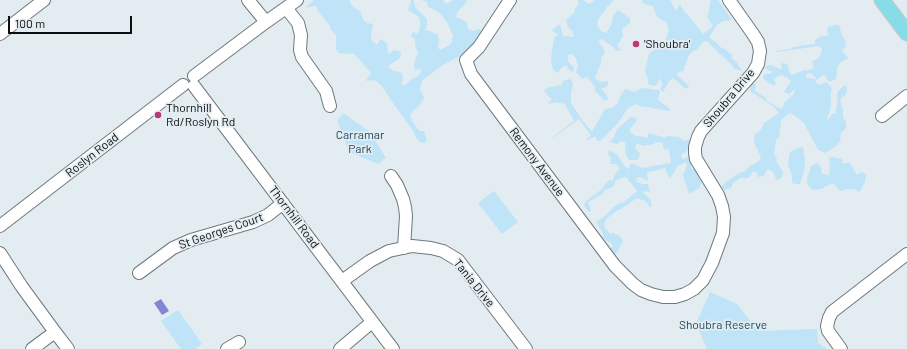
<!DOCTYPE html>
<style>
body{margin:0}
#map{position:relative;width:907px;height:349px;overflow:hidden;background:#e3ecf1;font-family:Barlow,sans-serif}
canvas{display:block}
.scale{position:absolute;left:8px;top:16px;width:124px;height:18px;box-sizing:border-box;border:2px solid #0c0f10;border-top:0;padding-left:5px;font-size:12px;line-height:14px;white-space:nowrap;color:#0c0f10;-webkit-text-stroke:3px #e3ecf1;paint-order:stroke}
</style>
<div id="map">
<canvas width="907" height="349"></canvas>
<div class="scale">100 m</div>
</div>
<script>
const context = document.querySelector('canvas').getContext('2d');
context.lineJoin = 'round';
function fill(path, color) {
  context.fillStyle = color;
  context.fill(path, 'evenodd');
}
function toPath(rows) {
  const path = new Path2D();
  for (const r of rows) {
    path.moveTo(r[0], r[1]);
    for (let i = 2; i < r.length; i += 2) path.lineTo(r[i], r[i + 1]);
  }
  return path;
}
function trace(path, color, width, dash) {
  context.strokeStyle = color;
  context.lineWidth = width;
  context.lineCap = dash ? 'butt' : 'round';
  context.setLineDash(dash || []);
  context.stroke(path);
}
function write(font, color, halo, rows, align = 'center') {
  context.font = font + ' Barlow,sans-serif';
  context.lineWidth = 3.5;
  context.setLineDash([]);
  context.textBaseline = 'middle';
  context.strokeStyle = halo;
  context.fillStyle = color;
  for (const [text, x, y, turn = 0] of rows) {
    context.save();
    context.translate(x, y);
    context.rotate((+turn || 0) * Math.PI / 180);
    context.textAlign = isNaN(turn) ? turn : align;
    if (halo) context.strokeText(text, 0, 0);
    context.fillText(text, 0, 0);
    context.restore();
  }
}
fill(toPath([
 [314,0,349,0,353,7,360,11,363,19,366,23,373,24,371,36,372,41,377,45,380,39,387,43,388,54,394,50,401,52,400,58,388,66,393,71,401,72,403,77,401,84,405,85,412,79,418,76,421,72,421,69,415,70,414,64,418,53,415,45,415,39,411,37,413,32,418,34,420,28,420,20,419,17,408,10,411,2,410,0,414,0,415,7,427,19,427,25,425,30,432,32,438,35,439,41,438,47,440,50,451,44,453,36,447,22,441,14,435,10,428,7,427,2,421,0,443,0,446,4,453,0,467,0,464,5,458,11,456,17,463,20,467,23,468,29,472,31,479,29,485,33,480,40,475,41,474,47,467,52,441,66,422,81,420,89,424,98,419,106,412,112,410,117,417,128,420,131,424,131,427,140,425,143,420,142,416,138,414,132,398,110,381,85,375,80,366,81,371,73,359,59,354,54,339,53,336,49,336,35,330,29,330,26,318,11,316,6,306,7],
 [577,0,583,0,589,4,595,0,614,0,607,7,598,20,597,25,601,31,606,33,612,24,613,16,618,10,630,18,630,23,622,29,623,36,620,39,621,41,617,45,621,50,617,51,613,47,602,39,598,41,603,48,605,53,601,58,601,64,598,70,595,78,600,82,608,81,608,84,606,87,601,89,606,94,608,99,605,101,595,91,595,87,587,77,582,79,576,72,578,66,576,58,572,54,568,55,568,61,574,68,573,72,569,70,566,65,561,68,558,73,554,71,552,66,551,58,554,38,558,34,554,32,552,30,560,24,563,36,574,37,572,31,568,27,566,20,574,13,575,9,579,4],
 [642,0,670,0,676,11,680,4,685,13,687,14,703,34,713,26,707,17,709,12,710,3,711,0,718,0,730,17,731,20,723,21,717,25,709,37,716,42,720,47,725,49,733,56,731,57,737,63,742,71,733,68,732,65,721,55,707,41,703,42,697,50,693,51,689,55,683,71,678,72,677,75,689,86,688,88,686,89,673,78,669,81,663,92,660,89,663,84,659,78,658,83,654,86,648,84,648,79,645,70,649,54,665,41,669,31,667,23,657,17,653,6,642,3],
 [838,24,840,27,841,34,846,41,845,48,842,50,848,58,841,62,837,68,836,79,830,82,827,80,825,75,821,76,817,80,815,77,810,73,806,74,806,77,812,79,814,78,816,80,816,83,821,85,824,82,828,83,832,89,831,92,831,107,827,119,829,119,832,114,836,113,836,107,838,103,837,97,838,91,845,85,847,88,846,94,840,100,843,110,843,117,846,123,846,128,841,133,840,141,835,147,825,153,818,150,804,123,794,115,789,113,781,120,779,139,776,139,774,155,777,156,776,161,783,172,782,177,777,181,773,172,769,169,766,171,764,176,758,177,756,172,752,172,750,177,745,179,742,177,733,183,731,188,724,190,721,186,737,174,745,171,750,166,758,162,761,158,754,142,755,134,761,130,764,123,779,113,773,106,750,91,750,84,755,83,756,86,755,91,766,98,766,100,777,107,782,109,785,102,794,94,795,89,789,94,784,92,791,81,788,78,782,75,776,77,774,80,776,83,774,86,767,82,763,78,764,74,769,74,773,72,766,69,764,67,771,65,782,70,781,64,783,63,787,64,791,75,805,70,806,71,814,68,812,61,818,59,821,54,822,49,819,46,777,52,776,51,791,49,792,47,815,44,815,40,819,37,829,35,827,32,828,27,831,26,836,25],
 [570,79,572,81,573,85,571,92,571,103,580,117,592,132,605,109,612,108,618,103,621,94,626,89,630,91,635,92,642,88,659,90,660,92,658,100,669,108,670,111,656,109,650,107,643,107,636,104,628,108,618,123,600,141,598,141,595,136,587,141,587,139,591,135,579,119,553,138,553,137,574,121,565,104,555,102,549,104,548,103,552,100,544,91,547,88,555,86,561,85,563,81],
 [343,113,370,132,386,158,384,159,379,164,349,152,337,120,341,116],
 [631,117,635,117,637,120,630,129,630,132,636,136,640,136,647,138,649,133,666,138,667,136,679,137,685,141,689,139,693,141,686,152,681,154,682,159,686,158,689,156,693,158,694,162,691,165,691,169,697,169,702,176,702,181,699,188,689,194,683,175,687,166,686,162,677,166,674,173,669,178,665,168,654,171,647,172,648,181,640,177,636,178,637,182,642,184,648,184,649,189,651,192,643,191,644,194,650,199,652,206,650,207,645,201,637,198,621,209,618,210,606,219,604,224,605,228,610,234,613,233,620,236,623,240,618,252,613,255,609,250,613,245,611,243,604,239,602,231,596,222,606,215,612,209,612,208,621,202,623,203,637,191,626,177,621,178,615,181,614,186,603,191,604,193,590,201,588,203,591,211,589,212,584,206,586,201,602,189,606,183,610,180,613,181,615,174,620,169,616,164,610,164,611,157,608,154,609,150,617,155,626,168,629,169,630,164,634,164,642,168,671,163,669,149,665,150,663,146,663,143,656,142,654,144,643,146,636,143,635,148,640,154,638,160,629,160,626,155,625,142,621,141,617,144,610,142,614,137,617,129],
 [803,147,805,160,804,171,800,184,796,184,792,183,792,176,788,164,790,152,798,148],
 [832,157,842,159,843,164,846,163,850,163,857,175,861,172,866,174,865,182,861,190,859,192,854,189,847,189,842,191,839,190,834,184,828,185,821,189,813,190,807,184,807,178,810,171,811,166,817,163,821,167,822,174,829,175,830,168,829,158],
 [494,191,518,222,502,234,478,203],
 [710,292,737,304,758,331,817,329,818,343,827,349,707,349,696,324],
 [178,310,202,344,195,349,181,349,161,321]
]), '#bfe3f7');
fill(toPath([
 [161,299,169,311,162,315,154,303]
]), '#8384d6');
const minor = toPath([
 [248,0,266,22],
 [510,0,479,47,466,60,471,74,615,266,633,284,641,290,651,294,663,297,675,297,685,294,694,289,703,280,712,263,723,233,724,217,722,206,718,195,696,159,695,153,695,147,698,137,701,131,753,73,758,64,760,51,758,42,753,34,729,0],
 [286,8,298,23,301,35,300,50,302,57,326,91,330,106],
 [0,34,44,0],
 [194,76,266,22,297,0],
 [194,86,393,349],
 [882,116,907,96],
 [391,176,397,185,403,199,405,207,406,216,404,248],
 [0,226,183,85],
 [0,253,22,287,55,332,68,349],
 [139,273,173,248,191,240,253,222,268,215,283,203],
 [342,281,370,261,389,251,412,246,431,248,443,251,458,260,526,349],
 [32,349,55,332],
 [227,349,239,342],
 [340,349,372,322],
 [841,349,828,331,827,326,829,318,832,312,907,254]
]);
const major = toPath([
 [882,0,907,33]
]);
trace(minor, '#71797d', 14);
trace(major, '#cacaca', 17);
trace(minor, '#fff', 12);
trace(major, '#88dce8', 15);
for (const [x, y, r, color] of [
 [636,44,4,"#bd3676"],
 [158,115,4,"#bd3676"]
]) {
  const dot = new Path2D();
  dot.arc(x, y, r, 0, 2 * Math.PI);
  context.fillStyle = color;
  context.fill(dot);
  trace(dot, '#e3ecf1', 1.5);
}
write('12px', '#0c0f10', '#e3ecf1', [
 ["'Shoubra'",644,44],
 ["Thornhill",166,108],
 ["Rd/Roslyn Rd",166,122]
], 'left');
write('12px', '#0c0f10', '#e3ecf1', [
 ["Shoubra Drive",729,98,-50],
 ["Roslyn Road",92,155,-38],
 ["Remony Avenue",537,162,53],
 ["Thornhill Road",294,217,53],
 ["St Georges Court",221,231,-19],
 ["Tania Drive",474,283,51]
]);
write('12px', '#1b475d', '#e3ecf1', [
 ["Carramar",360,135],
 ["Park",360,149],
 ["Shoubra Reserve",723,325]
]);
</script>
